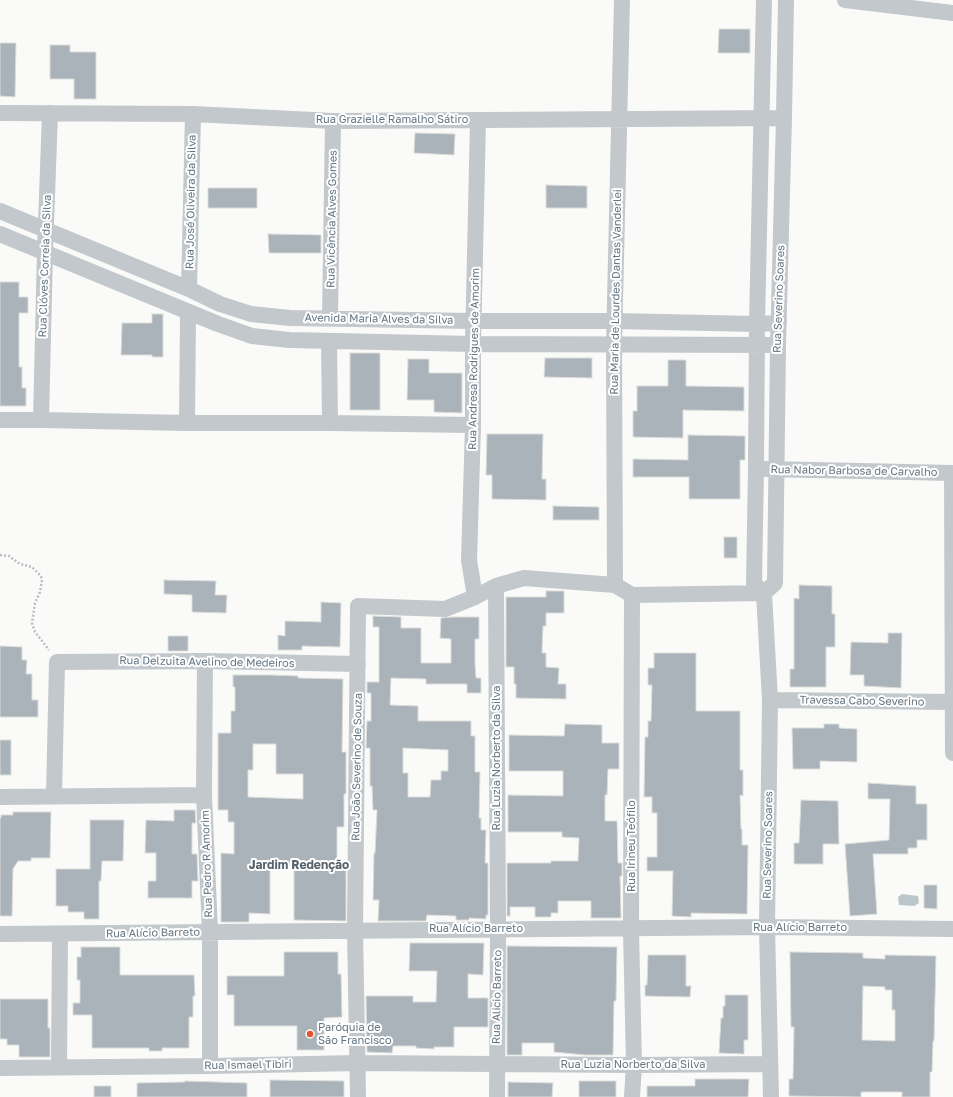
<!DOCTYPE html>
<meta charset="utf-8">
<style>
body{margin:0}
canvas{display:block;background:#fafaf8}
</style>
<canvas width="953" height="1097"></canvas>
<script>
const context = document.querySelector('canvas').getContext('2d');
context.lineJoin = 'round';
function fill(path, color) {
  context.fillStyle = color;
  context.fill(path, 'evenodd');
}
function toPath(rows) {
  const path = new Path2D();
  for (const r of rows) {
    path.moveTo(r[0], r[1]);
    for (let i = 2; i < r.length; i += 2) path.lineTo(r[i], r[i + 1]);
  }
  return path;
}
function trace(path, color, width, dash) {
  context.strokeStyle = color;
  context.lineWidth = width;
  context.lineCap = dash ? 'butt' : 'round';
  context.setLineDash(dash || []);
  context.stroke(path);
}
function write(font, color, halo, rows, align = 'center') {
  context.font = font + ' "Golos Text",sans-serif';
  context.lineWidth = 4;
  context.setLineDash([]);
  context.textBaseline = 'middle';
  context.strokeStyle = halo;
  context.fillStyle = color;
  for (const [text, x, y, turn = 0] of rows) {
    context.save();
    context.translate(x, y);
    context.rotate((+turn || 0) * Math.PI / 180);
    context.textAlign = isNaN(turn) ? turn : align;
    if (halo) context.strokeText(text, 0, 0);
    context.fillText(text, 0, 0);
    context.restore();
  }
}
fill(toPath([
 [902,894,918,896,919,903,914,906,899,905,898,897]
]), '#bbc7cb');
const building = toPath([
 [719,29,750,29,750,53,718,53,719,29],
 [0,43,16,43,15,97,0,96,0,43],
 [50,45,70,45,70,52,96,52,96,99,74,99,74,79,50,79,50,45],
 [415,133,455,134,454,155,414,153,415,133],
 [546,185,587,186,587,208,546,208,546,185],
 [208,188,257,188,257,208,208,208,208,188],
 [268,234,321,235,321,253,269,253,268,234],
 [0,282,19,282,19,297,28,297,28,313,19,313,19,367,22,367,22,388,26,388,26,406,0,406,0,282],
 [152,314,163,314,163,357,152,357,152,355,121,355,122,323,152,323,152,314],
 [350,353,380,353,380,410,350,410,350,353],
 [545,358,592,358,592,378,544,377,545,358],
 [408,359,429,359,429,373,462,373,462,413,434,412,434,400,407,400,408,359],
 [668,360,686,360,686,386,744,387,744,411,683,410,683,438,633,437,633,411,637,411,637,386,668,386,668,360],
 [487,434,543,434,542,479,546,479,546,500,492,499,492,475,486,475,487,434],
 [688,435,745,436,745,460,740,460,740,499,689,499,689,477,633,477,633,459,688,460,688,435],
 [553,506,599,507,599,520,553,520,553,506],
 [724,537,737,537,737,558,724,558,724,537],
 [164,580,216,581,215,595,227,595,226,613,192,612,192,595,164,594,164,580],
 [799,585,832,586,832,614,835,614,835,647,826,647,826,687,790,687,790,669,794,669,794,598,799,599,799,585],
 [546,591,564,591,564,613,546,613,546,626,543,626,542,653,546,653,546,667,559,668,558,684,566,684,566,699,516,698,516,684,514,684,514,667,506,667,506,597,546,597,546,591],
 [321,602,341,603,340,647,302,646,302,650,278,650,278,635,285,636,285,621,321,622,321,602],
 [373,616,401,617,401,628,421,628,421,663,451,663,451,639,440,638,441,618,452,617,479,617,479,639,475,639,475,664,476,678,481,678,481,693,467,693,467,684,426,684,426,679,391,678,390,705,418,706,418,721,471,721,471,736,475,736,475,772,480,772,479,818,481,818,481,830,486,830,485,863,488,863,488,915,486,915,486,919,469,918,469,920,456,920,456,916,427,915,426,921,378,921,379,900,373,900,374,853,375,853,377,810,373,810,372,786,370,786,370,748,366,748,367,721,371,721,371,693,367,693,367,682,379,682,379,627,373,627,373,616],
 [403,748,448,750,448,771,441,771,441,780,431,780,430,797,408,797,408,773,403,773,403,748],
 [888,633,902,633,901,688,864,686,864,675,850,675,851,642,888,643,888,633],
 [168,636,188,636,188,651,168,651,168,636],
 [0,646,22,647,22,660,27,660,26,674,32,674,32,700,38,700,38,717,0,717,0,646],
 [654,653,696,653,696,711,740,711,740,770,743,770,743,796,740,795,741,829,742,829,742,845,748,845,747,914,691,913,691,917,672,916,673,871,647,871,647,857,657,857,657,813,652,813,652,797,644,797,645,737,648,737,648,721,651,721,652,685,648,685,648,668,654,668,654,653],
 [233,675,272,675,298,676,298,678,343,679,342,752,346,752,346,794,344,794,344,827,337,827,337,867,346,867,346,921,294,920,294,866,270,866,270,914,249,913,249,922,221,922,221,853,234,854,234,822,228,822,228,810,218,810,218,733,231,733,231,711,235,711,235,687,233,687,233,675],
 [253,744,276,744,276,774,303,774,303,799,248,797,248,770,253,770,253,744],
 [565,724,602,725,602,743,619,743,619,769,608,769,607,795,605,795,605,821,617,821,618,863,622,863,622,876,620,876,621,918,591,918,591,901,558,901,558,913,551,913,551,917,535,917,535,907,510,907,510,916,507,916,507,863,551,863,551,861,578,861,579,838,562,837,562,832,508,832,508,795,563,796,563,771,509,771,509,735,564,736,565,724],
 [824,724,839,724,839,728,857,729,857,762,820,761,820,769,793,769,792,728,824,728,824,724],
 [0,740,11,740,11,775,0,775,0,740],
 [868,783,916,786,916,804,927,804,927,840,917,840,917,848,908,848,908,854,873,854,877,914,850,916,845,844,889,840,890,799,868,799,868,783],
 [801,800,838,801,839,844,823,844,823,864,794,864,794,843,799,843,801,800],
 [174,810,195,810,196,823,192,823,192,854,197,854,198,881,192,881,192,898,148,898,148,881,156,881,156,853,145,853,146,820,174,821,174,810],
 [13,812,51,812,50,858,31,858,31,861,18,861,13,869,12,916,0,916,0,818,1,818,1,815,13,815,13,812],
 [90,820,124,820,123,861,102,861,101,881,99,881,99,919,84,919,84,912,68,912,68,906,56,906,56,869,90,869,90,820],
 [924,885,937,885,937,909,924,908,924,885],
 [410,943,484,943,483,975,468,974,468,998,488,998,488,1027,454,1027,454,1047,434,1047,434,1049,416,1048,416,1046,393,1046,392,1053,367,1052,366,996,413,996,413,1002,436,1002,437,971,409,971,410,943],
 [507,946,617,947,616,1001,614,1001,613,1055,585,1055,554,1052,554,1043,522,1043,522,1055,507,1055,507,946],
 [81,947,120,947,120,975,194,975,195,996,193,996,193,1017,189,1017,189,1048,162,1048,162,1051,149,1051,149,1048,92,1048,92,1015,73,1015,73,1003,80,1003,80,980,77,980,77,957,81,957,81,947],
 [284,952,338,952,338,974,341,974,342,1017,324,1018,324,1050,297,1050,297,1026,234,1026,234,995,227,995,227,976,284,976,284,952],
 [790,952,863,953,863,958,885,959,885,955,936,956,934,1041,933,1041,932,1072,930,1072,930,1097,902,1097,902,1092,861,1092,861,1097,789,1096,789,1079,793,1079,794,1027,791,1027,790,952],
 [863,986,885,987,885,990,892,990,892,1010,895,1010,895,1041,862,1040,863,986],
 [648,955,686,955,686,986,691,986,690,997,645,996,645,985,647,985,648,955],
 [725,995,748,995,748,1040,744,1040,744,1054,719,1053,721,1018,723,1018,723,1006,725,1006,725,995],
 [0,999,48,999,48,1028,50,1028,50,1057,19,1057,19,1045,7,1045,7,1039,0,1039,0,999],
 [695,1079,749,1079,748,1097,647,1097,647,1086,695,1086,695,1079],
 [270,1080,344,1081,344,1097,270,1097,270,1080],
 [185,1081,247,1083,247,1097,137,1097,137,1083,185,1082,185,1081],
 [579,1081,616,1081,616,1097,579,1097,579,1081],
 [508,1082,553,1083,552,1097,508,1097,508,1082],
 [94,1086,111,1086,111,1097,94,1097,94,1086]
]);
fill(building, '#aab3b9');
trace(building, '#dcdcda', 1);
trace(toPath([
 [0,555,9,556,20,564,32,567,41,576,42,580,40,592,35,603,32,623,35,632,49,650]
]), '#bbbfc2', 2.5, [2, 2]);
trace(toPath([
 [764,0,757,324,756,468,754,584,764,593,770,700,767,927,771,1097],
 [845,0,953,13],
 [0,113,193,114,333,121,784,118],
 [0,211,189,289,220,304,251,314,290,318,474,321,615,321,757,324,779,323],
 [0,234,218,324,252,336,289,340,473,344,778,345],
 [189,289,193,114],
 [330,318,333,121],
 [329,341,330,423],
 [0,420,41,420,187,423,330,423,473,425],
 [41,420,45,252,50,113],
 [187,423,188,312],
 [766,469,952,473,953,753],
 [615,585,614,344,622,0],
 [496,586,498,929,497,1097],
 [764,593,775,583,778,345,784,118,786,0],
 [475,597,469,560,473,425,473,344,478,121],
 [205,661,204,795,210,932,210,1066],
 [770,700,953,702],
 [54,796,57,662,205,661,358,664],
 [0,797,204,795],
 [0,934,767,927,953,929],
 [59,1067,60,934],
 [0,1068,210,1066,358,1063,634,1065,770,1064],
 [358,1097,355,931,358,606,445,609,475,597,496,586,524,578,615,585,632,595,764,593],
 [632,1097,634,1065,631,929,632,595]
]), '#c3c8cc', 16);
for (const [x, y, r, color] of [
 [310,1034,4,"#e4572e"]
]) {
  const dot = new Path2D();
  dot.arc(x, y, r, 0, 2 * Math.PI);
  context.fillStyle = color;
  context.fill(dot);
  trace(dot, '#fff', 1.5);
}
write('11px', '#657683', '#fff', [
 ["Rua Grazielle Ramalho Sátiro",392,120],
 ["Rua José Oliveira da Silva",191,202,-89],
 ["Rua Vicência Alves Gomes",332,219,-89],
 ["Rua Clóves Correia da Silva",45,266,-88],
 ["Rua Maria de Lourdes Dantas Vanderlei",616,292,-89],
 ["Rua Severino Soares",779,299,-88],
 ["Avenida Maria Alves da Silva",379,319,1],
 ["Rua Andresa Rodrigues de Amorim",474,359,-89],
 ["Rua Nabor Barbosa de Carvalho",854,471,1],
 ["Rua Delzuita Avelino de Medeiros",207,662,1],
 ["Travessa Cabo Severino",862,701,1],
 ["Rua Luzia Norberto da Silva",497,758,-90],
 ["Rua João Severino de Souza",357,767,-89],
 ["Rua Severino Soares",768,845,-89],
 ["Rua Irineu Teófilo",632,846,-90],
 ["Rua Pedro R Amorim",207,864,-92],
 ["Rua Alício Barreto",800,928],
 ["Rua Alício Barreto",476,929],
 ["Rua Alício Barreto",153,933,-1],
 ["Rua Alicio Barreto",497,997,-89],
 ["Rua Ismael Tibiri",248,1065,-1],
 ["Rua Luzia Norberto da Silva",633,1065]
]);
write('11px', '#657683', '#fff', [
 ["Paróquia de",318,1028],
 ["São Francisco",318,1041]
], 'left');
write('bold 12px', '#57646e', '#fff', [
 ["Jardim Redenção",299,865]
]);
</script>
